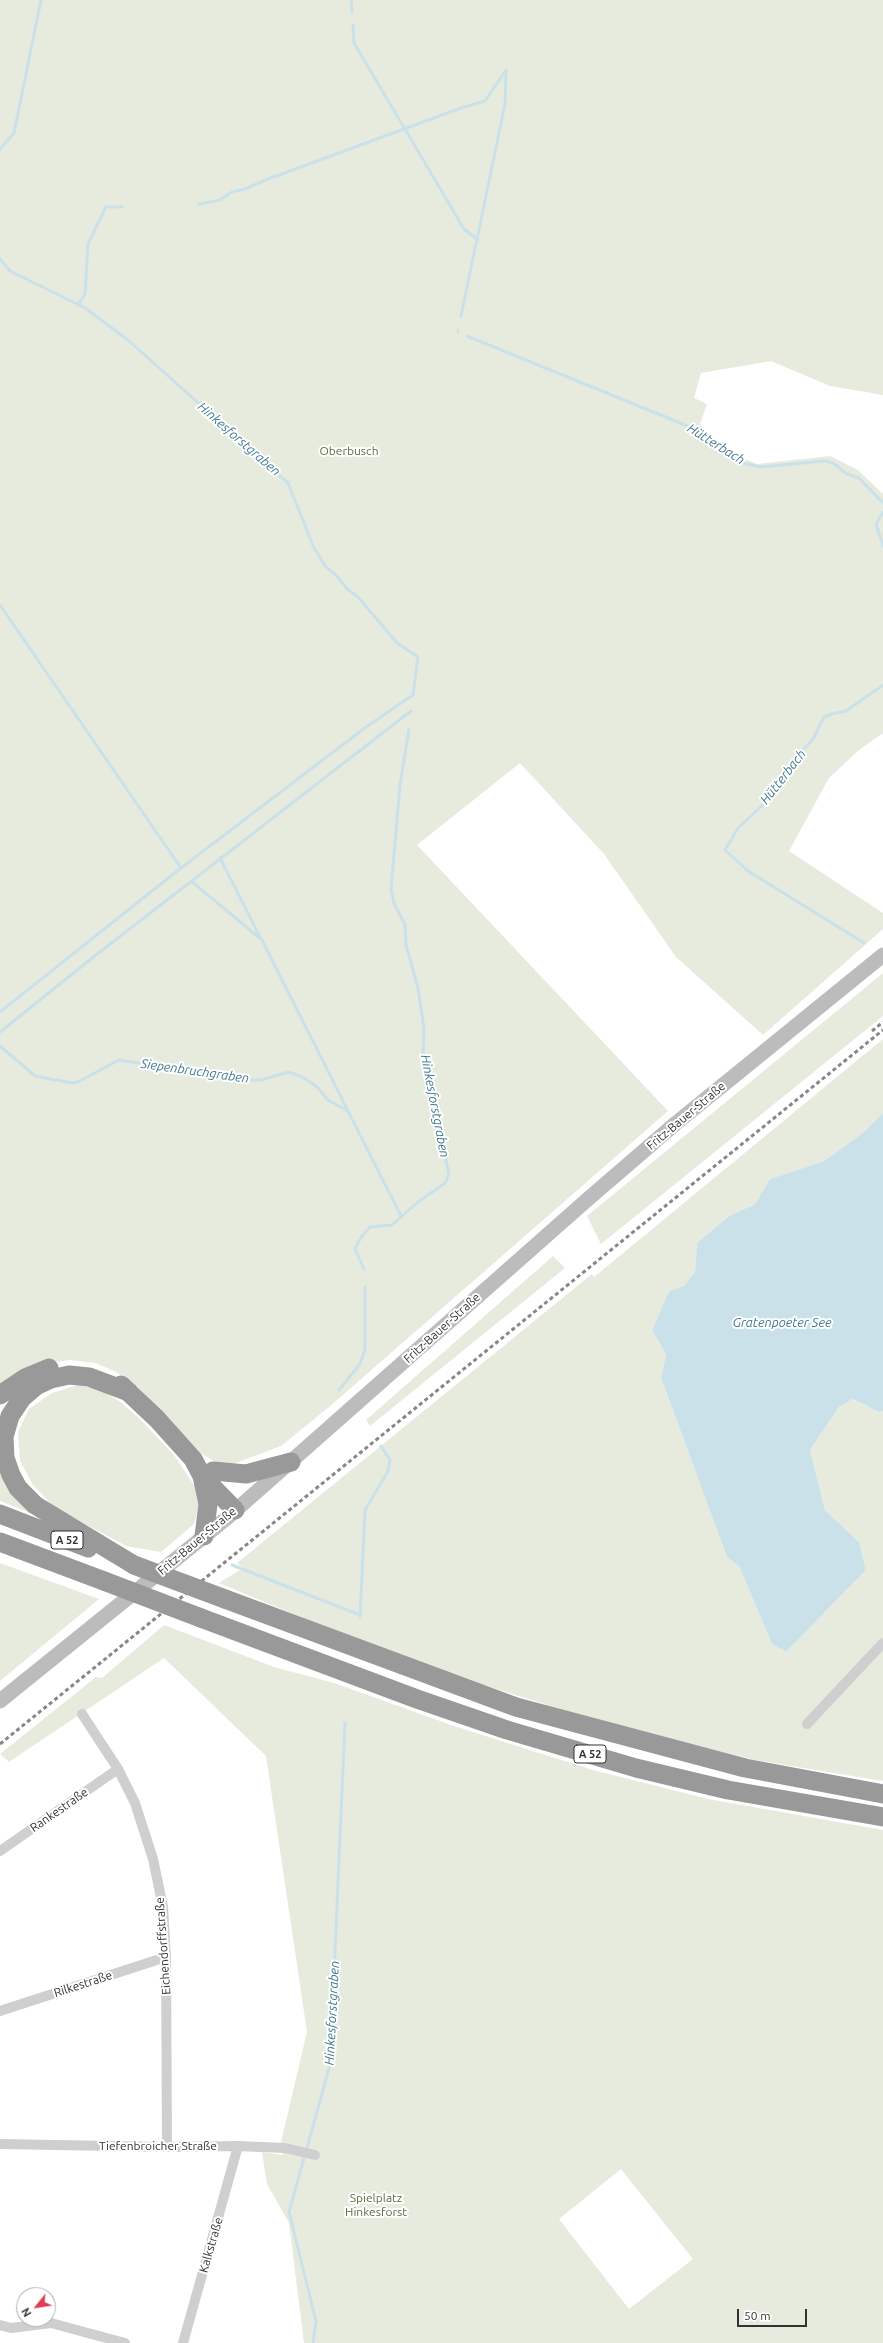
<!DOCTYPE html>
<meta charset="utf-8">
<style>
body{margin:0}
#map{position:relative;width:883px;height:2343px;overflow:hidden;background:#fff;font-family:Ubuntu,sans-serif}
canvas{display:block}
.north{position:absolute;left:16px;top:2287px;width:40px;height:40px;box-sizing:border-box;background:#fff;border:1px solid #adadad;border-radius:50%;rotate:240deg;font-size:11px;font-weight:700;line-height:16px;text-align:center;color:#323232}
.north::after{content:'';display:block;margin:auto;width:14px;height:18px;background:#e03c56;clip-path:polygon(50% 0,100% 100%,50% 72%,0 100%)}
.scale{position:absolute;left:737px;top:2309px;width:70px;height:18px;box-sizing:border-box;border:2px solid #323232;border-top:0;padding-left:5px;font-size:12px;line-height:14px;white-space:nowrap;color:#323232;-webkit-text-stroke:3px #fff;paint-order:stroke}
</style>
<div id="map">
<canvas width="883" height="2343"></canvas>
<div class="north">N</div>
<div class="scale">50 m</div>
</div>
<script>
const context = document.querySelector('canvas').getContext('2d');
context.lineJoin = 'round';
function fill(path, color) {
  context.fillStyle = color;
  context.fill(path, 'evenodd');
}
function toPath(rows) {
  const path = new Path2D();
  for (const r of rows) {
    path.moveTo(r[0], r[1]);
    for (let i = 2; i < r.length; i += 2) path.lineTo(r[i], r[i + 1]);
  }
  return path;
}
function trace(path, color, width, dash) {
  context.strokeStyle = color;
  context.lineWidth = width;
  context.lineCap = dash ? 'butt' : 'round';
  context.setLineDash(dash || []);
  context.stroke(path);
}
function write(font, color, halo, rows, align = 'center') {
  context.font = font + ' Ubuntu,sans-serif';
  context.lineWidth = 4;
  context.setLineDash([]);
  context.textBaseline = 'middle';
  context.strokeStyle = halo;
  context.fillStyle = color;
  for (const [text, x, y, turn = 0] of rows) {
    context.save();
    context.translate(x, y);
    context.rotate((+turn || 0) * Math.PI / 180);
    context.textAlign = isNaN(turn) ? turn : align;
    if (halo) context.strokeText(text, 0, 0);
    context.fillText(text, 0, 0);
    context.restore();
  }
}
fill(toPath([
 [0,0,883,0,883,395,830,386,771,361,701,373,694,398,707,404,700,424,706,433,732,454,757,464,830,456,858,470,883,494,883,733,859,750,829,778,789,851,883,913,883,929,763,1035,676,957,604,854,520,763,417,845,668,1111,329,1407,281,1446,228,1466,215,1462,202,1454,137,1386,116,1372,95,1363,70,1360,41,1364,0,1387],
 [883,973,883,1016,601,1244,587,1216],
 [883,1039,883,1113,864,1132,824,1161,770,1179,755,1204,729,1216,697,1243,695,1272,684,1286,669,1291,652,1330,666,1354,661,1378,727,1557,739,1566,772,1644,786,1652,866,1570,859,1542,825,1510,810,1450,839,1407,853,1399,879,1412,883,1411,883,1781,755,1760,671,1740,579,1715,465,1679,325,1627,219,1583,243,1568,237,1563,592,1274,594,1277],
 [553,1256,565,1268,370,1426,366,1420],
 [78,1385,100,1390,119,1401,138,1417,174,1455,198,1491,198,1509,194,1524,161,1552,126,1546,54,1507,33,1485,20,1461,18,1432,29,1409,52,1393],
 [0,1463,46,1519,0,1501],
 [0,1563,99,1599,0,1681],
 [164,1625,274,1667,334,1683,454,1726,593,1770,708,1799,883,1830,883,2343,304,2343,289,2223,267,2184,262,2152,283,2155,281,2142,307,2032,266,1756,164,1658,9,1762,0,1754,96,1677,102,1678],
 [621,2169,693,2259,629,2309,559,2219]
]), '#e6ebde');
fill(toPath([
 [883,1113,883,1411,879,1412,853,1399,839,1407,810,1450,825,1510,859,1542,866,1570,786,1652,772,1644,739,1566,727,1557,661,1378,666,1354,652,1330,669,1291,684,1286,695,1272,697,1243,729,1216,755,1204,770,1179,824,1161,864,1132]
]), '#cbe1ea');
trace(toPath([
 [351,0,352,11],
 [353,25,354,43,464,229,478,240],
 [0,149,14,133,41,0],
 [199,204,220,200,232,192,245,189,268,179,461,108,485,101,506,70],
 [0,259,10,271,85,308,128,340,205,409,221,419,226,427,252,448,266,464,288,483,314,548,326,567,335,574,347,589,358,597,397,643,418,657,413,695,366,727,181,868,0,1012],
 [78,305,85,294,88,244,106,207,122,207],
 [461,316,505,104,506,70],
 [458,332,458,330],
 [467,336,695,429,725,451,746,464,761,467,824,461,833,463,847,474,859,478,883,503],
 [883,512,876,524,883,546],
 [0,605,181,868],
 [220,858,261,939],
 [191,881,262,940,348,1111],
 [864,943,748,871,725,850,738,828,769,799,791,763,813,739,824,717,831,714,846,711,883,685],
 [0,1032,96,955,411,711],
 [0,1046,35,1076,72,1083,78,1082,119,1060,249,1080,261,1080,289,1072,302,1077,316,1086,328,1100,348,1111,401,1216],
 [364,1269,355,1249,361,1237,370,1227,392,1225,418,1202,445,1183,449,1174,423,1058,424,1028,418,988,406,945,405,925,394,903,391,889,400,785,409,729],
 [339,1390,360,1364,365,1349,365,1287],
 [232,1565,360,1615],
 [360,1618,365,1510,388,1471,390,1460,381,1446],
 [313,2343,316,2321,289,2212,330,2065,345,1723]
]), '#cbe1ea', 3);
trace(toPath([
 [82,1714,118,1769,135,1803,153,1859,163,1907,166,1957,167,2147],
 [807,1724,883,1643],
 [0,1851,118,1769],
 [0,2011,166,1957],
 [0,2144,167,2147,238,2146,285,2148,315,2155],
 [0,2325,11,2328,51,2323,125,2343],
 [183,2343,238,2146]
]), '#cfcfcf', 10);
trace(toPath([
 [0,1701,228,1517,588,1199,675,1124,883,955]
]), '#bcbcbc', 15);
trace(toPath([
 [121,1385,157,1419,193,1459,202,1476,235,1510],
 [129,1392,89,1377,69,1375,51,1379,36,1386,22,1398,10,1416,4,1437,5,1458,11,1475,18,1488,35,1505,134,1565],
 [0,1395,25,1378,49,1368],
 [213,1471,246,1474,291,1462],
 [202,1476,208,1504,204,1536],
 [0,1514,88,1548],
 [0,1542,104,1581],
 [225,1599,516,1707,745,1768,883,1794],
 [201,1618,417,1699,507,1730,636,1768,728,1790,883,1817]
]), '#999', 19);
trace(toPath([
 [872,1031,883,1022],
 [0,1744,883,1030]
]), '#878787', 3, [4, 3]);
trace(toPath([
 [134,1565,225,1599],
 [104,1581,201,1618]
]), '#999', 19);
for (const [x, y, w] of [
 [67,1540,32],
 [590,1754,32]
]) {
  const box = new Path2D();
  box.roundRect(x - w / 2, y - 9, w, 18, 3);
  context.fillStyle = '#fff';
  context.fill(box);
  trace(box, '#323232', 1);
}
write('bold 11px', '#323232', null, [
 ["A 52",67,1540],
 ["A 52",590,1754]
]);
write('12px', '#596d40', '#fff', [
 ["Oberbusch",349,451],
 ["Spielplatz",376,2198],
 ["Hinkesforst",376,2212]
]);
write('12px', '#323232', '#fff', [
 ["Fritz-Bauer-Straße",686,1116,-40],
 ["Fritz-Bauer-Straße",442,1328,-42],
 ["Fritz-Bauer-Straße",197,1541,-40],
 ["Rankestraße",59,1810,-35],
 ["Eichendorffstraße",163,1946,-94],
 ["Rilkestraße",83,1984,-18],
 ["Tiefenbroicher Straße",158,2146],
 ["Kalkstraße",211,2245,-74]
]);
write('italic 13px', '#417a93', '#fff', [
 ["Hinkesforstgraben",239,439,41],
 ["Hütterbach",716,444,32],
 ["Hütterbach",783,777,-52],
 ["Siepenbruchgraben",195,1071,8],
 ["Hinkesforstgraben",435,1106,79],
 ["Gratenpoeter See",782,1323],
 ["Hinkesforstgraben",332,2013,-87]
]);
</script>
